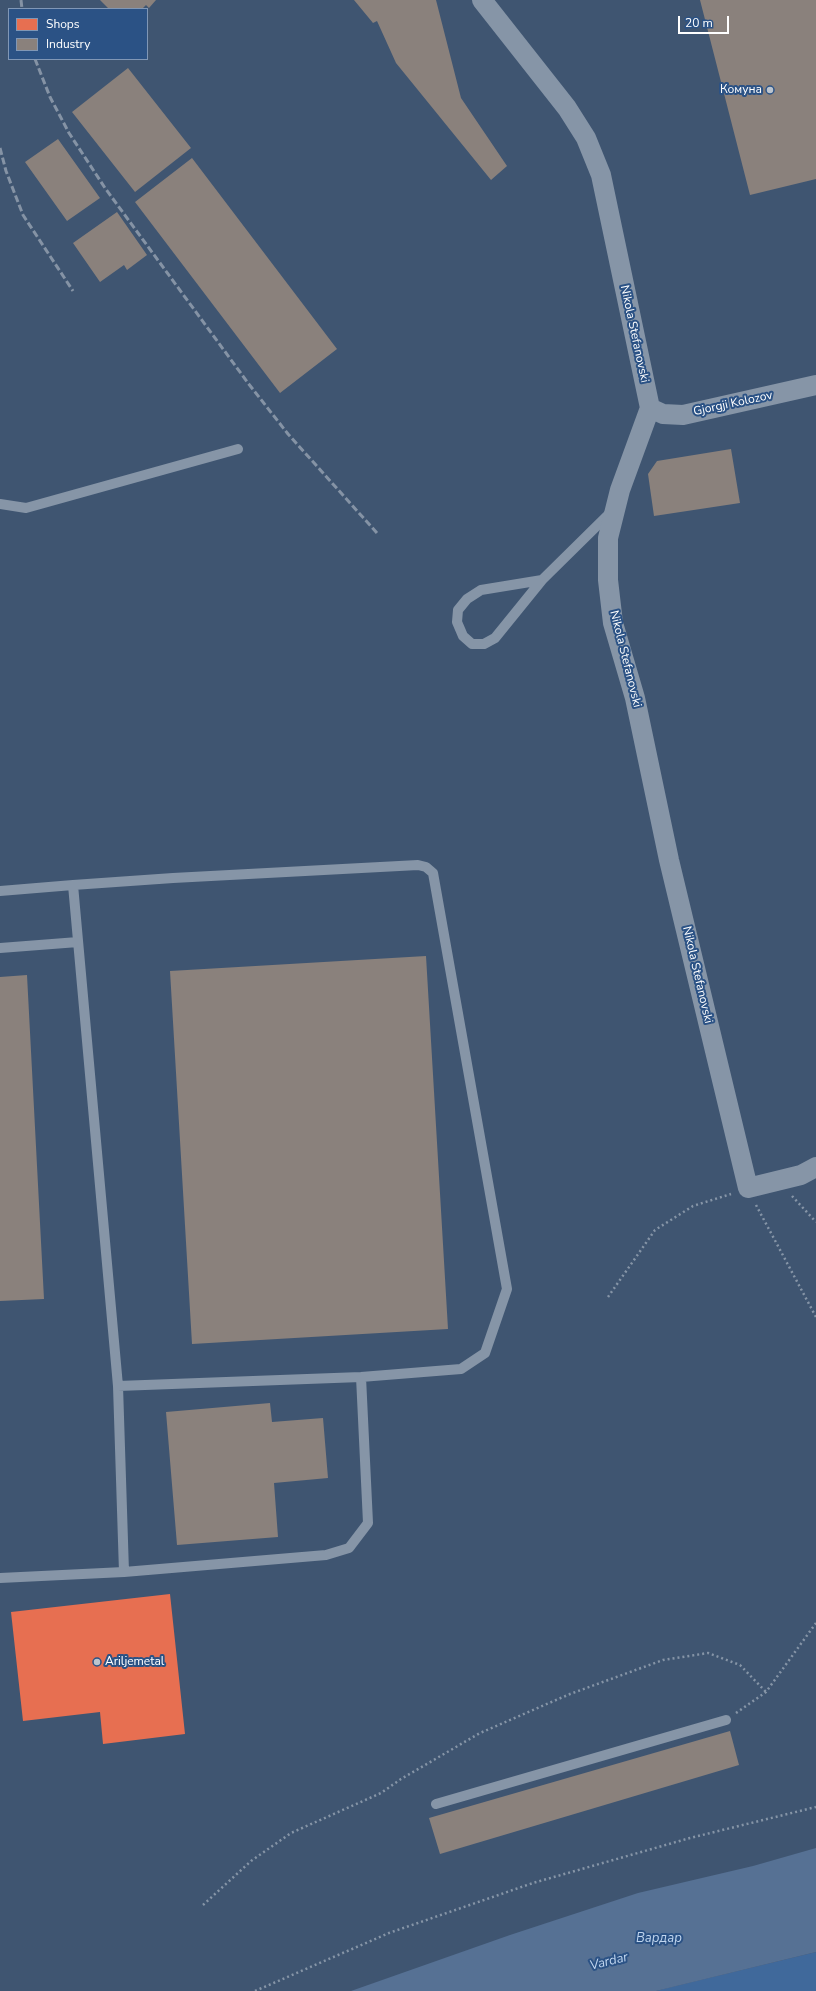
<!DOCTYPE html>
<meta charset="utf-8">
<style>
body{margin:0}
#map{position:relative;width:816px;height:1991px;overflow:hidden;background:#3f5571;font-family:"Nunito Sans",sans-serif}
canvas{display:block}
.legend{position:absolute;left:8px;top:8px;width:140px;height:52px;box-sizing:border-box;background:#2b5285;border:1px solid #8097b6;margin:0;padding:5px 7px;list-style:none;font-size:12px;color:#fff}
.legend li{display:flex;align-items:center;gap:8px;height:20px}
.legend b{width:20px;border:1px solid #8097b6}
.scale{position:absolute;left:678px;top:16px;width:51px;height:18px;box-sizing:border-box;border:2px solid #fff;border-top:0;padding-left:5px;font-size:12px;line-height:14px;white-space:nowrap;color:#fff;-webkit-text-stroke:3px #2b5285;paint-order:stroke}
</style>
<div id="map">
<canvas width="816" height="1991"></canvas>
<ul class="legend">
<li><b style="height:11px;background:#e76f51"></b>Shops</li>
<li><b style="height:11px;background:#8a817c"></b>Industry</li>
</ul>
<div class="scale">20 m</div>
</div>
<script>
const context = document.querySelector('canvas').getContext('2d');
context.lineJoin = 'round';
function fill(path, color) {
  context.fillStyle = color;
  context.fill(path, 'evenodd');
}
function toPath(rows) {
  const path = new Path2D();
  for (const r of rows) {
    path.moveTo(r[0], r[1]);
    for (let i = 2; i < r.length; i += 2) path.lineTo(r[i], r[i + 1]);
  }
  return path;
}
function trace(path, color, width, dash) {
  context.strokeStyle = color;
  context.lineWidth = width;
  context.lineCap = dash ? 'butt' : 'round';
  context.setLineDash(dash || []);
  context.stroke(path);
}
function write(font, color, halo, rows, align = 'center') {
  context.font = font + ' "Nunito Sans",sans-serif';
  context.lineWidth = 4;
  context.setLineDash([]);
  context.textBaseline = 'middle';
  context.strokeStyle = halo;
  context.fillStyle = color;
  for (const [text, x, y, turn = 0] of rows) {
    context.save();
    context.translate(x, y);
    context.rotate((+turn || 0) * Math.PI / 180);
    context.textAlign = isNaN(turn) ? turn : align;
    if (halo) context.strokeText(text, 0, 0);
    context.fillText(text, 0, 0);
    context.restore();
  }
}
fill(toPath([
 [816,1952,816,1991,656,1991,663,1989]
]), '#40699b');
fill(toPath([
 [816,1848,816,1952,656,1991,351,1991,510,1935,638,1893,753,1866]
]), '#567194');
fill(toPath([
 [170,1594,185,1734,103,1744,100,1712,23,1721,11,1612]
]), '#e76f51');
fill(toPath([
 [100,0,156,0,149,8,146,5,142,9,109,9],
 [354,0,436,0,461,98,507,166,491,180,396,63,377,21,373,23],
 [700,0,816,0,816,179,750,195],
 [128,68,191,148,135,192,72,112],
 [58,139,100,198,67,221,25,162],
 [192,158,337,349,280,393,135,202],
 [117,212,147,255,127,270,124,265,100,282,73,243],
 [731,449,740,503,654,516,648,474,657,461],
 [426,956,448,1329,192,1344,170,971],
 [27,975,44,1299,0,1301,0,977],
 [270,1403,272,1422,323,1418,328,1478,274,1483,278,1537,177,1545,166,1412],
 [730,1731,739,1765,440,1854,429,1818]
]), '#8a817c');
trace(toPath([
 [792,1196,816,1222],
 [756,1205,816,1317],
 [608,1297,655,1230,693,1206,731,1194],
 [736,1713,766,1692,816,1623],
 [203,1905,251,1861,291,1833,381,1793,401,1779,480,1733,570,1694,663,1660,708,1653,740,1665,766,1692],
 [255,1991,389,1933,533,1883,690,1838,816,1807]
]), '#8695a7', 2.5, [2, 3]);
trace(toPath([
 [0,504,26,508,238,449],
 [542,580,495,638,484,644,472,644,463,636,457,622,458,610,467,599,481,590,542,580,611,512],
 [73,885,173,878,418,865,426,867,433,873,507,1289,485,1353,461,1369,361,1377,118,1386],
 [0,891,73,885,118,1386,124,1572],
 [0,948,78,942],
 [0,1578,124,1572,326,1555,349,1548,368,1523,361,1377],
 [436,1804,726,1720]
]), '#8695a7', 10);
trace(toPath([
 [482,0,567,108,586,138,601,175,650,408,620,490,608,538,608,580,613,623,635,698,669,860,748,1188,801,1175,816,1167],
 [650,408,663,414,683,415,816,385]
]), '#8695a7', 20);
trace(toPath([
 [21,0,22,9],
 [35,59,50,97,69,133,105,188,248,383,288,434,377,533],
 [0,148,6,171,23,215,73,291]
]), '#8593a5', 3, [7, 3]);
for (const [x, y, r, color] of [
 [770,90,4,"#bcc4cd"],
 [97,1662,4,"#bcc4cd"]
]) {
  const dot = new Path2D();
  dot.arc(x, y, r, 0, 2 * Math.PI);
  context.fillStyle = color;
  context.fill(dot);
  trace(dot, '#2b5285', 1.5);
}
write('12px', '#fff', '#2b5285', [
 ["Комуна",762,90],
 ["Ariljemetal",105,1662,"left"]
], 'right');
write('12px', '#fff', '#2b5285', [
 ["Nikola Stefanovski",634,334,78],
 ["Gjorgji Kolozov",733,404,-12],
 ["Nikola Stefanovski",625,659,76],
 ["Nikola Stefanovski",697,975,77]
]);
write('italic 13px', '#c1d6ef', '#2b5285', [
 ["Вардар",659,1939],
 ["Vardar",609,1962,-14]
]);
</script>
